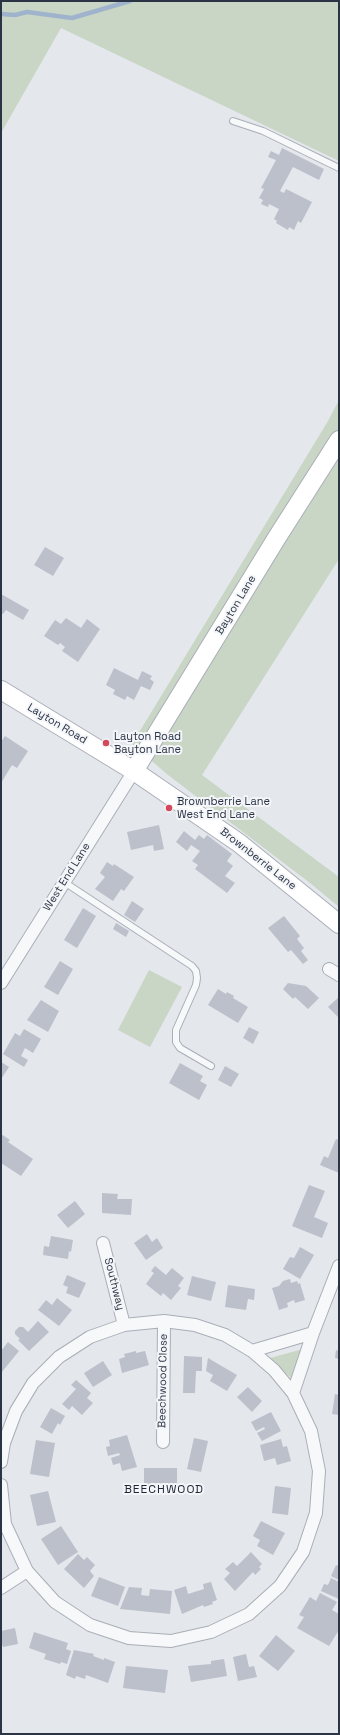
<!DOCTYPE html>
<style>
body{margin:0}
#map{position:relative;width:340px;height:1735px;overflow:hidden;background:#e4e7ec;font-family:"Space Grotesk",sans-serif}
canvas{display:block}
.frame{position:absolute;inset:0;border:2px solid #2b3445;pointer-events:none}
</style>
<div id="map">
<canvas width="340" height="1735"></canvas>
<div class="frame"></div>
</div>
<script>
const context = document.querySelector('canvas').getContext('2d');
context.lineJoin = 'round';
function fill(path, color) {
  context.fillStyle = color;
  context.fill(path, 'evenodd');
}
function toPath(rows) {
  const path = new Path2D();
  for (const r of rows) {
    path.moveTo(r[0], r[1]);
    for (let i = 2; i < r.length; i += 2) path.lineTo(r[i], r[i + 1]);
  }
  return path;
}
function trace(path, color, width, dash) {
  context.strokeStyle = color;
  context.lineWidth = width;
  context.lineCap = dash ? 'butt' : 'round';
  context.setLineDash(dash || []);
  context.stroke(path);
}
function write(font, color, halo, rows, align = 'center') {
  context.font = font + ' "Space Grotesk",sans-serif';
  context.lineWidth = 4;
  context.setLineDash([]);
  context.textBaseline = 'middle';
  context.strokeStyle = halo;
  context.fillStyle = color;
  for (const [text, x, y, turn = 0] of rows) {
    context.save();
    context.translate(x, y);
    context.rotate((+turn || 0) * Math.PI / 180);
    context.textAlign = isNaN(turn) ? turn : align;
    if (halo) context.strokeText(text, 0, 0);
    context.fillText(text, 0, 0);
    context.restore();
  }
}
fill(toPath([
 [1,1,339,1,339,161,61,28,1,133],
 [339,400,339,559,202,775,339,877,339,907,310,883,168,775,132,744,328,421],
 [149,970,182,987,150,1047,118,1030],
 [303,1349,291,1378,270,1358]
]), '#c9d6c5');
trace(toPath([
 [1,14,15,15,27,12,72,18,130,1]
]), '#9fb4cc', 4.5);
fill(toPath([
 [282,148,324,169,319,180,293,167,280,191,284,193,286,189,312,202,301,223,298,221,294,230,289,227,288,230,276,223,277,221,274,219,279,209,269,204,268,207,261,204,263,200,259,198,264,189,261,188,276,160,268,157,271,151,279,155],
 [45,547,64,558,53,576,34,565],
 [1,594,29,610,23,620,6,610,3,614,1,613],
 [66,618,81,628,87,619,100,629,78,662,62,651,65,647,60,643,58,645,44,636,55,620,61,624],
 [114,668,138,680,142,671,152,676,150,679,154,682,150,690,141,686,134,700,127,696,125,700,113,694,115,690,106,685],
 [5,736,28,751,17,768,12,765,1,783,1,742],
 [159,825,164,849,154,851,153,845,131,850,127,832],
 [184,831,195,840,199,835,204,839,207,835,232,854,227,861,233,866,225,876,235,883,227,893,195,869,198,865,192,861,200,851,191,845,187,851,176,842],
 [107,862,113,866,114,864,134,877,124,891,121,889,113,901,95,889,105,877,100,873],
 [132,901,144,909,135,922,124,915],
 [83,908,96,916,77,948,64,940],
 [284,916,300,936,297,939,304,948,301,951,308,960,303,964,291,950,288,952,268,928],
 [116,923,129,931,126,937,113,929],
 [60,961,73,969,58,995,44,987],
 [288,983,306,986,319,998,308,1009,295,997,293,999,283,989],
 [218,989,226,994,227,992,234,996,233,998,248,1007,238,1023,208,1005],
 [339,997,339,1018,328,1007],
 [41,1000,59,1011,48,1032,27,1020],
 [249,1027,259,1032,253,1044,243,1038],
 [24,1029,41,1039,33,1053,25,1048,21,1056,28,1060,24,1067,3,1054,15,1033,20,1036],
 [1,1062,9,1067,1,1079],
 [180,1063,203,1076,200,1081,207,1085,199,1100,169,1083],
 [225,1066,239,1074,231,1087,218,1080],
 [1,1134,10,1140,8,1142,33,1159,21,1176,1,1163],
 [336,1139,339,1140,339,1173,320,1165,324,1156,328,1158],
 [309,1185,325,1191,314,1217,328,1223,322,1238,292,1226],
 [102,1193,118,1194,117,1199,132,1199,131,1215,102,1213],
 [75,1201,85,1214,68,1228,57,1215],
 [147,1234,152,1242,157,1238,163,1248,146,1260,134,1243],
 [51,1236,73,1240,71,1252,69,1251,68,1259,43,1255,44,1246,49,1247],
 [300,1247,314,1255,300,1279,283,1269,290,1257,294,1258],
 [155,1266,166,1275,172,1268,184,1278,178,1286,181,1288,171,1300,163,1293,161,1296,146,1284,154,1273,151,1271],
 [67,1275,86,1283,79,1298,66,1293,68,1287,63,1285],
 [192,1276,216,1282,211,1301,187,1295],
 [290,1279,291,1283,297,1281,298,1284,300,1283,305,1300,295,1303,294,1300,287,1303,288,1307,279,1310,272,1288,279,1286,283,1281],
 [228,1285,255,1289,254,1300,248,1299,246,1310,225,1307],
 [57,1298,72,1310,59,1326,38,1310,46,1300,52,1305],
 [38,1321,49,1332,29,1351,18,1340,20,1339,15,1334,15,1331,19,1327,23,1327,28,1332],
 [8,1342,19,1351,1,1373,1,1351],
 [336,1350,339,1351,339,1359,335,1358],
 [136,1351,136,1353,145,1351,149,1365,122,1373,119,1359,125,1357,124,1354],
 [184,1356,202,1357,202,1371,196,1371,195,1393,183,1393],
 [208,1358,237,1375,227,1391,210,1381,213,1375,206,1371],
 [103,1361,112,1375,93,1387,84,1373],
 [76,1380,91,1393,87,1398,93,1403,82,1415,72,1406,69,1410,62,1404,76,1389,71,1385],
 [248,1387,262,1401,252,1412,237,1397],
 [335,1394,339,1395,339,1415,332,1414],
 [51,1408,65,1416,60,1425,58,1423,52,1434,40,1427],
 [271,1412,281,1431,262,1441,257,1433,265,1429,264,1427,256,1431,251,1422],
 [127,1435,137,1467,122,1471,120,1463,113,1465,111,1458,120,1455,119,1453,108,1456,106,1447,110,1446,109,1440],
 [194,1438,208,1441,201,1472,187,1469],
 [281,1439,283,1447,287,1446,291,1461,277,1465,275,1458,264,1461,260,1445],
 [36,1440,55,1443,49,1477,30,1474],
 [144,1468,177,1468,177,1484,152,1483,152,1488,146,1488,146,1483,144,1483],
 [275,1486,291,1488,288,1515,272,1513],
 [48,1491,56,1522,37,1526,30,1495],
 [261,1521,285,1533,273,1555,257,1546,260,1540,253,1536],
 [61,1526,78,1552,58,1565,41,1539],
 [251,1552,262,1564,259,1567,261,1569,255,1575,253,1572,235,1591,224,1579,230,1573,225,1569,233,1562,237,1566],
 [78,1554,84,1560,87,1557,95,1565,90,1571,94,1576,84,1588,64,1569],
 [336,1565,339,1566,339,1580,331,1576],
 [99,1577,125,1587,118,1606,91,1596],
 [331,1578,339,1582,339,1599,321,1591,324,1584,328,1585],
 [211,1582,217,1600,212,1602,213,1604,204,1607,203,1605,182,1614,174,1590,186,1586,188,1594,204,1589,203,1584],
 [129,1587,142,1588,141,1595,149,1596,150,1589,172,1591,170,1614,120,1609],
 [320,1593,337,1602,332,1610,339,1614,339,1630,329,1646,297,1628,304,1617,299,1615,310,1597,316,1601],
 [15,1628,18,1644,3,1647,2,1644,1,1644,1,1631],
 [34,1632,68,1643,66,1649,71,1651,67,1664,61,1662,60,1664,44,1659,46,1654,29,1648],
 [276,1635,295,1651,278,1671,259,1656],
 [74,1650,94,1654,93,1656,104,1660,104,1658,115,1662,108,1683,86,1675,85,1679,76,1676,75,1679,66,1675],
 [246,1654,249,1667,254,1666,257,1677,238,1681,233,1657],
 [224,1659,227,1676,191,1682,188,1666,211,1664,211,1661],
 [126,1666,168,1670,165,1693,123,1688]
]), '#bbc0ca');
const lane = toPath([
 [233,121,263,131,339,168],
 [64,882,192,966,196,971,197,978,196,985,176,1030,176,1042,180,1048,211,1066]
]);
const street = toPath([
 [329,969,339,975],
 [1,983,134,771],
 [103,1243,124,1325],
 [252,1351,313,1333],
 [293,1393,313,1333,339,1266],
 [163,1442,164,1321],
 [1,1462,4,1443,16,1411,33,1383,59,1357,90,1337,124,1325,164,1321,195,1325,225,1335,252,1351,274,1370,293,1393,311,1431,319,1471,316,1513,303,1552,280,1586,249,1614,211,1632,171,1641,129,1638,90,1625,55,1602,27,1571,5,1524,1,1485],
 [1,1588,27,1571]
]);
const secondary = toPath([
 [1,690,134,771,239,843,339,924],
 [134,771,276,539,339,440]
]);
trace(lane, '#a9aeb7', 8);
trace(street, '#a9aeb7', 14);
trace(secondary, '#a9aeb7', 20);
trace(lane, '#f7f8fa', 6);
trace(street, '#f7f8fa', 12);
trace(secondary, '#fff', 18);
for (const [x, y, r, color] of [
 [106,743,4,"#d1495b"],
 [169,808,4,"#d1495b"]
]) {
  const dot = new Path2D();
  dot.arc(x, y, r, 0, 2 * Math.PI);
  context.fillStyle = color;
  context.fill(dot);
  trace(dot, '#f4f6f9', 1.5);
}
write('11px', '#2b3445', '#f4f6f9', [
 ["Bayton Lane",236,605,-59],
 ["Layton Road",57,724,31],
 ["Brownberrie Lane",258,859,38],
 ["West End Lane",67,877,-58],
 ["Southway",114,1284,76],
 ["Beechwood Close",163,1381,-89]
]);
write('11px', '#2b3445', '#f4f6f9', [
 ["Layton Road",114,737],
 ["Bayton Lane",114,750],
 ["Brownberrie Lane",177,802],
 ["West End Lane",177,815]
], 'left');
context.letterSpacing = '1px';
write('12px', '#1d2536', '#f4f6f9', [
 ["BEECHWOOD",164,1490]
]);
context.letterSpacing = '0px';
</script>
